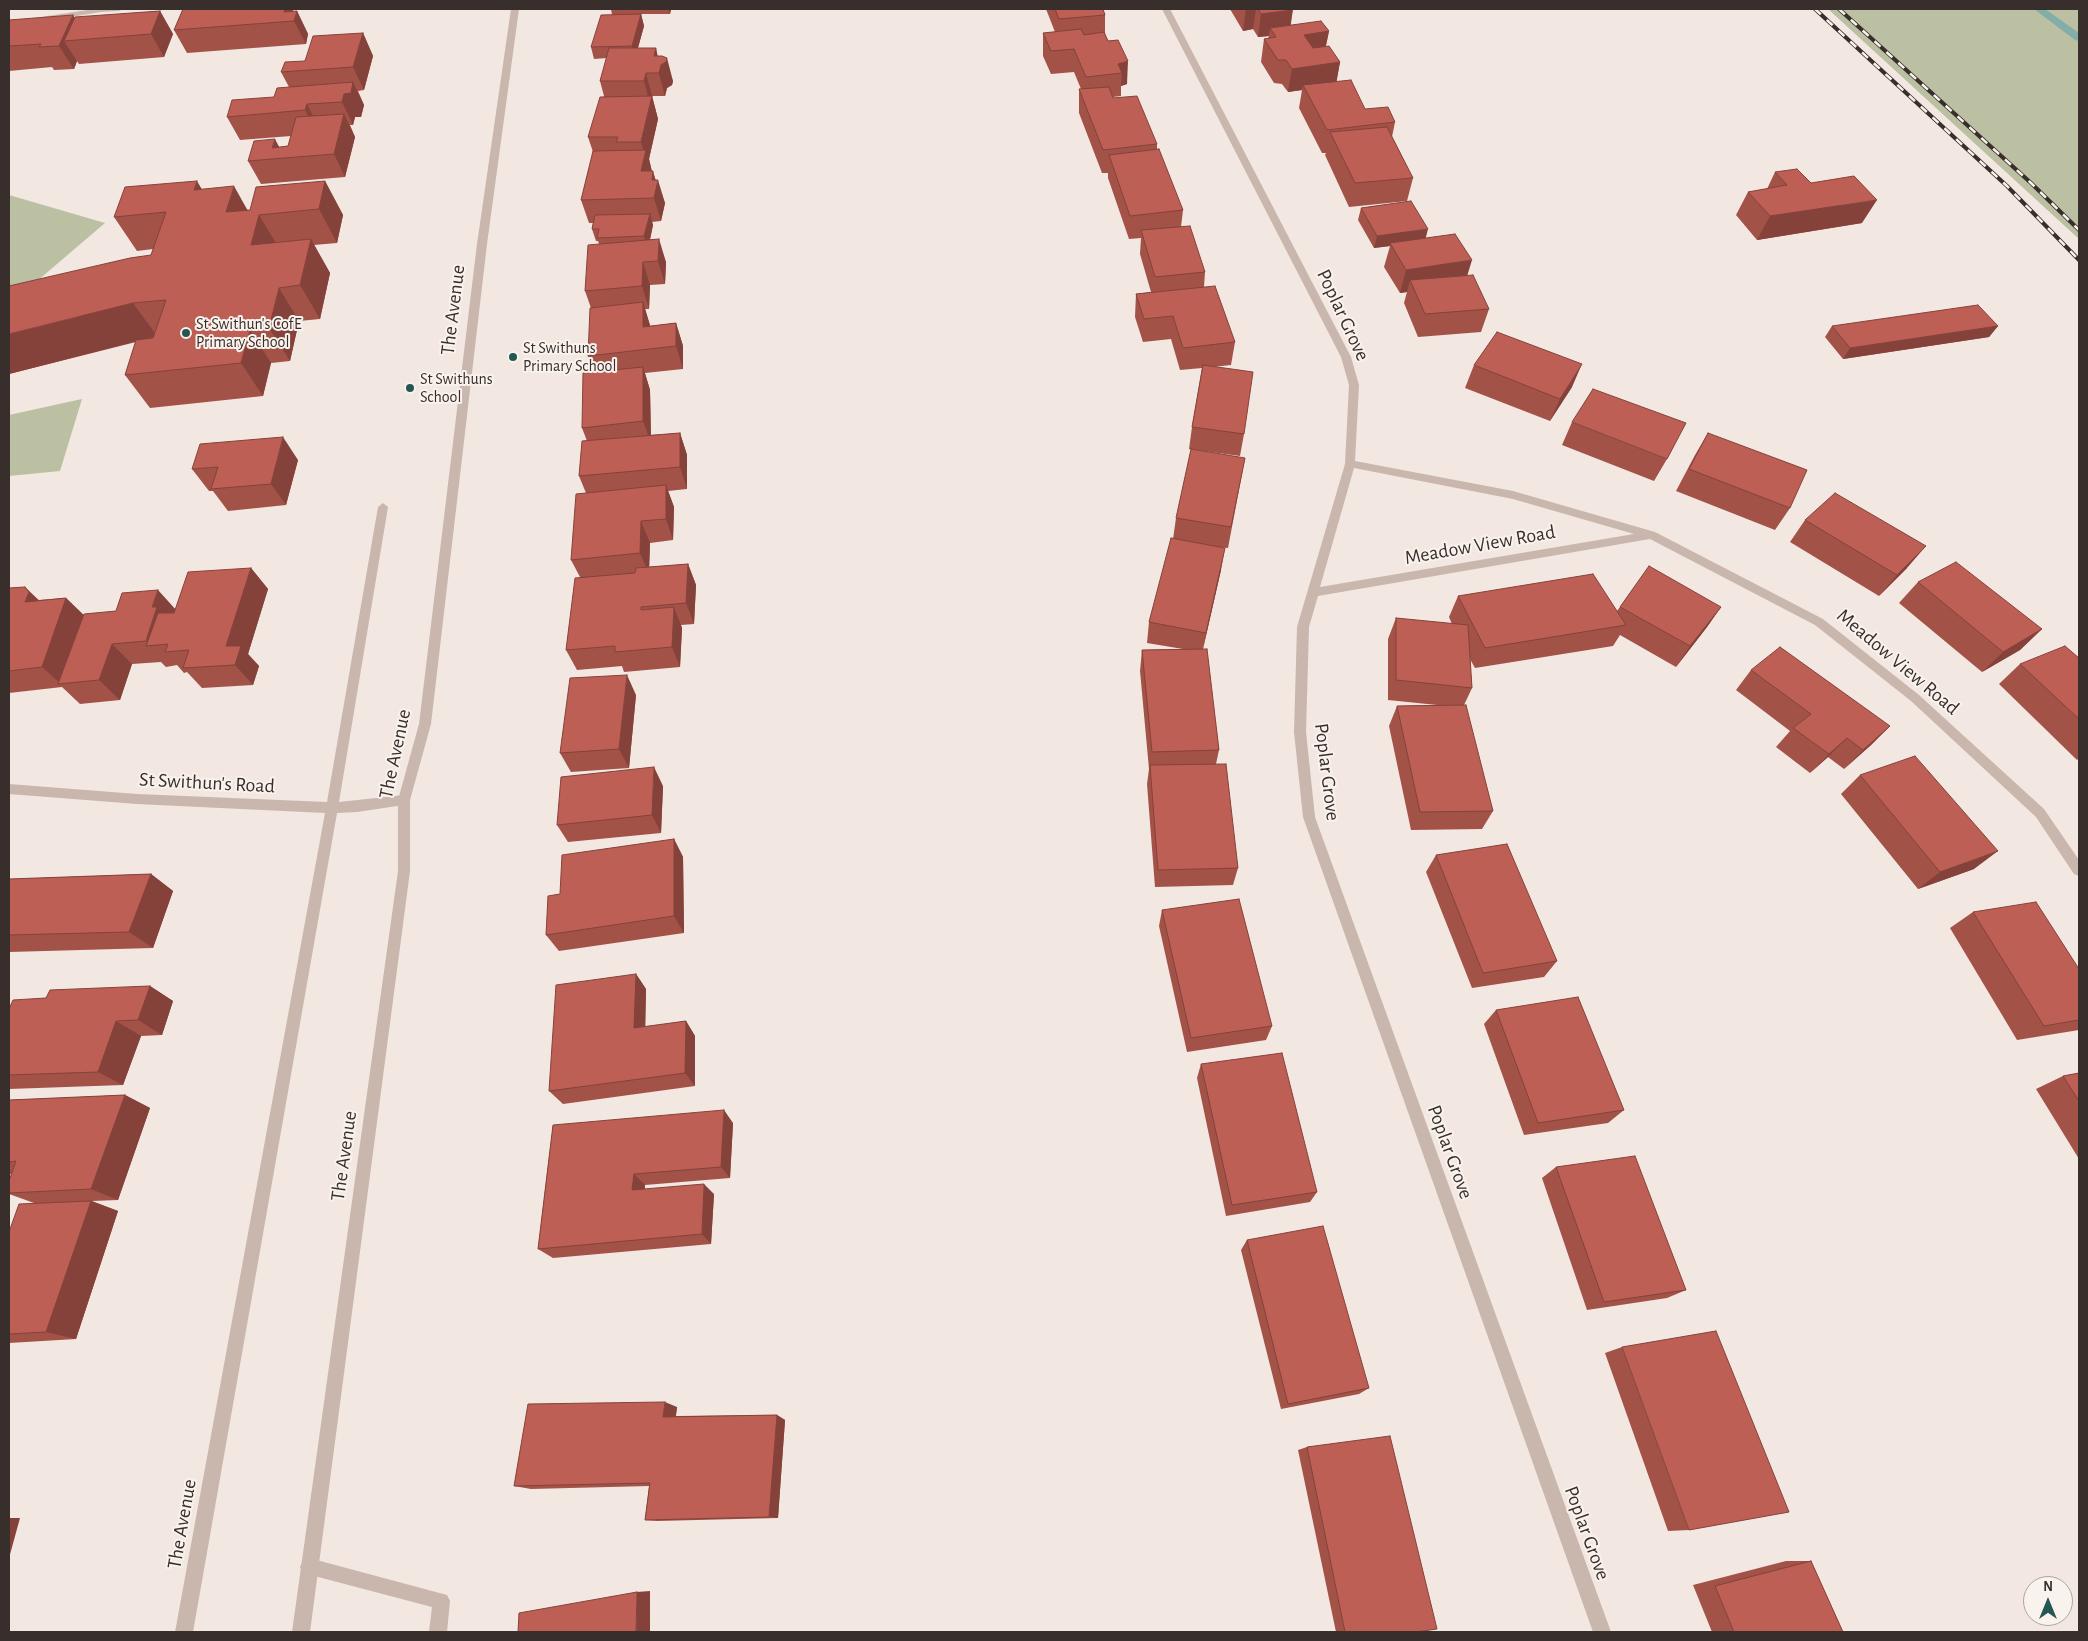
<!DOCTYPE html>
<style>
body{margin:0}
#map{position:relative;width:2088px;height:1641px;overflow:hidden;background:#f2e7e1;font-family:"Alegreya Sans",sans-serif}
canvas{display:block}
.frame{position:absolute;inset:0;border:10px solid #382e2b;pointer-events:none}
.north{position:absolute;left:2023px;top:1576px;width:50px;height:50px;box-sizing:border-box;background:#f9f2ed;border:1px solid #aca49f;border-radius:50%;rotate:0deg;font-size:14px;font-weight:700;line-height:20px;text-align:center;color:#382e2b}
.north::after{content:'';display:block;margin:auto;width:18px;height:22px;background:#245753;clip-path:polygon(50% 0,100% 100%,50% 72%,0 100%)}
</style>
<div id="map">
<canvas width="2088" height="1641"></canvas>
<div class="frame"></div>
<div class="north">N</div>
</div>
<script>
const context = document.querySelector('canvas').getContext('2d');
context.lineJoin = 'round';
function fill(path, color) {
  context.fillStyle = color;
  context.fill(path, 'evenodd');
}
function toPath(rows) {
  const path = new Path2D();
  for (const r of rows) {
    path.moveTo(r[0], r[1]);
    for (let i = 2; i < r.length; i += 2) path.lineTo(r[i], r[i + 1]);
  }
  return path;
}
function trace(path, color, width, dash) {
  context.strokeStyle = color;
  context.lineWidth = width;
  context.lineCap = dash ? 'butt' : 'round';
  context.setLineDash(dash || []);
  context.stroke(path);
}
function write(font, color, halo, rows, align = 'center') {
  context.font = font + ' "Alegreya Sans",sans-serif';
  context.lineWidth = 4;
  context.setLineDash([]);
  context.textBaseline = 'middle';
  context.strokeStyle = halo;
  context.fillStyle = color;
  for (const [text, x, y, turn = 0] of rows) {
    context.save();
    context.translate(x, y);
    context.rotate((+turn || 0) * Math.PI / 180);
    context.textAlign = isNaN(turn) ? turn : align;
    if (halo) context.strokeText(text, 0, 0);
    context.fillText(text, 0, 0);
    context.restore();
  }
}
fill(toPath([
 [1828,9,2079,9,2079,239],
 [9,195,105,223,9,305],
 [82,399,60,471,9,476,9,415]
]), '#bac0a1');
fill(toPath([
 [2034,9,2045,9,2079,33,2079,41,2075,40,2034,9]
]), '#82ada9');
fill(toPath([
 [94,9,105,10,101,12,46,21,9,35,9,30,41,17,94,9]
]), '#c9b6ad');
fill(toPath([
 [98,9,123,9,119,11,101,12,98,12,98,9],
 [1162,9,1170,9,1351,357,1359,385,1355,461,1513,491,1655,532,1823,619,1919,695,2044,809,2079,860,2079,876,2074,874,2036,817,1911,701,1815,625,1650,539,1318,596,1309,627,1306,732,1315,817,1611,1632,1593,1632,1303,817,1294,732,1297,627,1345,464,1349,385,1341,357,1162,9],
 [1354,468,1513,499,1634,534,1320,587,1354,468],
 [383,503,388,507,339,802,404,795,408,796,410,800,408,804,404,805,357,812,337,813,193,1632,175,1632,325,813,137,804,9,794,9,784,137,794,327,802,378,507,383,503],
 [309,1558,447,1595,450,1601,447,1632,429,1632,432,1607,303,1573,300,1567,303,1561,309,1558]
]), '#c9b6ad');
fill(toPath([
 [511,9,519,9,487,244,431,724,410,800,410,871,310,1632,292,1632,398,871,398,800,419,724,477,244,511,9]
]), '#c9b6ad');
const rail = toPath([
 [1815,9,2007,186,2079,260],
 [1839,9,2031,183,2079,230]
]);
trace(rail, '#382e2b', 4);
trace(rail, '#f9f2ed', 2.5, [8]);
fill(toPath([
 [183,9,292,9,293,11,297,11,308,34,306,44,187,53,174,30],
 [611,9,671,9,670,14,641,14,644,26,638,48,656,48,657,56,673,81,672,85,667,88,665,96,652,96,658,119,649,159,652,171,665,203,661,221,652,222,653,225,650,240,666,262,665,284,650,285,649,309,645,309,650,326,676,323,683,346,683,369,645,373,650,390,651,435,680,433,687,455,687,489,668,491,674,507,673,540,650,543,649,567,688,564,696,585,694,624,681,625,682,628,680,667,624,672,622,666,577,670,566,650,580,577,571,560,586,493,579,476,587,441,582,428,594,372,588,356,591,308,585,291,599,244,598,241,596,241,592,229,593,223,589,223,581,200,593,152,588,137,604,96,600,81,607,58,594,59,591,47,612,15],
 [1046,9,1103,9,1105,15,1105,34,1108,41,1118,40,1127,84,1121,86,1121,96,1113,97,1157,144,1157,150,1183,210,1181,227,1205,272,1204,287,1235,342,1231,365,1213,367,1244,434,1240,456,1189,449,1192,427,1202,368,1180,370,1171,339,1143,342,1135,317,1136,294,1151,292,1140,254,1141,238,1129,239,1108,178,1108,173,1102,173,1079,113,1079,89,1081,89,1074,72,1051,74,1043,56,1043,33,1055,32],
 [1230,9,1292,9,1291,25,1329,31,1326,46,1340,62,1336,82,1365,109,1395,122,1392,137,1413,178,1407,201,1349,207,1325,155,1326,153,1322,153,1299,108,1302,90,1288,92,1282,84,1274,83,1261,62,1264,39,1268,38,1269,36,1258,37,1253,29,1243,31],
 [160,11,173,34,164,57,79,64,77,61,74,69,54,70,52,67,9,71,9,20,75,18],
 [363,33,373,56,364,90,358,91,364,105,361,117,355,117,353,125,350,125,355,137,345,177,261,184,248,161,279,147,288,146,291,136,240,140,227,117,274,97,289,87,281,72],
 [1775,172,1811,183,1862,223,1757,240,1736,215,1748,192,1767,189],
 [325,181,343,215,337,243,314,245,330,273,320,319,299,321,290,361,271,363,263,396,150,408,125,375,136,342,9,374,151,255,153,249,137,251,114,217,202,189,248,210,250,210],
 [1361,208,1426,238,1467,276,1489,309,1481,332,1418,337,1404,303,1407,292,1400,293,1384,267,1390,246,1374,248,1358,220],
 [1832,326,1998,326,1989,337,1843,359,1825,337],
 [1474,365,1572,387,1550,421,1465,388],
 [1572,422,1667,459,1654,481,1562,445],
 [1708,433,1790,508,1775,530,1676,491,1695,455],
 [1245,458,1228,548,1216,547,1221,570,1203,649,1219,750,1216,764,1238,868,1233,885,1155,887,1147,784,1149,769,1140,671,1142,650,1183,649,1147,643,1149,622,1173,539,1176,518],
 [298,460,286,505,228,511,213,491,209,491,192,469],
 [1805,520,1907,568,1879,596,1790,542],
 [251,568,268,589,248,654,259,666,253,685,202,688,187,672,184,673,177,665,166,667,161,662,132,664,120,700,80,704,62,687,9,693,9,588,39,600,66,598,83,615,176,609],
 [1918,582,2042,629,2020,650,1982,672,1899,603],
 [1458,596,1617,611,1620,607,1721,607,1707,627,1676,667,1620,635,1613,646,1475,668,1470,659,1472,688,1464,705,1493,811,1482,829,1411,830,1389,726,1397,706,1437,705,1388,700,1388,639,1396,618,1452,624,1449,617],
 [2079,658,2079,758,2077,760,1999,684,2020,664],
 [1751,670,1890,726,1871,745,1844,769,1828,757,1810,773,1776,747,1790,731,1736,690],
 [636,695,629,768,571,772,560,753],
 [1860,775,1974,869,1918,889,1841,794],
 [663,786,661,833,568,842,557,825],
 [674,839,683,857,684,933,559,951,546,935,560,894],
 [1436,855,1557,961,1544,977,1472,988,1426,872],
 [151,874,173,891,153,948,9,952,9,879],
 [1162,910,1272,1026,1266,1040,1187,1052,1159,926],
 [1973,912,2079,969,2079,1030,2017,1040,1950,928],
 [636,974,646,989,645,1027,686,1021,695,1036,695,1086,563,1104,549,1091],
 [150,986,173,1001,162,1035,141,1036,123,1085,9,1089,9,1009,46,998],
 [1496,1010,1624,1110,1608,1123,1524,1135,1484,1024],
 [1201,1064,1317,1192,1310,1202,1226,1216,1197,1078],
 [2079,1073,2079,1159,2036,1089,2063,1076],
 [125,1095,150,1108,118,1200,92,1201,118,1211,76,1339,9,1343,9,1232,34,1203,9,1194,9,1181,11,1174,9,1174,9,1100],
 [733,1123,730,1178,645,1185,645,1189,714,1194,711,1244,553,1258,538,1249,553,1125],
 [1556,1167,1686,1290,1667,1298,1587,1310,1542,1178],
 [1247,1240,1369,1388,1359,1394,1281,1409,1241,1250],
 [1622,1347,1689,1530,1668,1531,1605,1353],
 [677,1407,676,1416,777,1415,785,1420,778,1518,657,1521,645,1520,649,1486,531,1489,514,1486],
 [1307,1447,1416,1632,1336,1632,1298,1450],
 [1786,1561,1811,1561,1843,1632,1712,1632,1693,1585]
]), '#a35248');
fill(toPath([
 [285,9,292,9,296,17,297,11,308,34,306,44,294,21,284,12],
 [668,9,671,9,670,14],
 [1246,9,1256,9,1253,29,1243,31],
 [1293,10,1289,33,1270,28,1269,36,1258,37,1261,14],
 [160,11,173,34,164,57,151,34],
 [641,14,644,26,635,58,632,46],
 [73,15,88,38,64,41,77,61,74,69,59,46],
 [1329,31,1324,54,1300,58,1304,35],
 [363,33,373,56,364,90,353,67],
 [656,48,660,67,661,65,667,58,673,81,672,85,667,88,665,96,654,56],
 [1128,61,1127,84,1121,86,1122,73,1118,64],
 [1340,62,1336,85,1303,85,1302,90,1288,92,1292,69],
 [646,73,658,119,649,159,652,173,641,171,645,156,641,142,650,104,644,81],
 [353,82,364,105,361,117,355,117,353,125,342,102,344,94],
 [307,104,319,128,317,133,305,110],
 [344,114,355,137,345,177,334,154],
 [275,139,285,158,272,148],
 [653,171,657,185,658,180,665,203,661,221,654,198,652,180],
 [197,181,217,215,194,190],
 [325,181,343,215,337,243,319,209],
 [234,186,253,220,226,212],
 [1877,200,1862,223,1757,240,1770,216],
 [650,214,653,225,648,248,644,236],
 [259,215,279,248,251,245],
 [1428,229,1425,241,1390,243,1390,246,1374,248,1377,236],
 [311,239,330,273,320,319,300,285],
 [659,239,666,262,665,284,658,261],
 [1472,260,1465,283,1410,280,1407,292,1400,293,1406,270],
 [643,262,650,285,649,309,642,286],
 [279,288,299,321,290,361,269,328],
 [643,302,650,325,650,349,643,327],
 [133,303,157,336,9,374,9,334],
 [676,323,683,346,683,369,676,346],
 [1998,326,1989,337,1843,359,1850,348],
 [250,330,271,363,263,396,241,363],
 [1582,364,1572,387,1550,421,1560,399],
 [643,367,650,390,651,443,643,421],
 [680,433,687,455,687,489,680,467],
 [283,437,298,460,286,505,271,484],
 [666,485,674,507,673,540,666,519],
 [641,521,650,543,649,574,640,553],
 [1926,546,1907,568,1879,596,1897,575],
 [1225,548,1221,570,1202,653,1206,633],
 [688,564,696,585,694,624,686,603],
 [251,568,268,589,248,654,259,666,253,685,235,665,226,646],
 [25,587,47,608,25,602],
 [158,590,177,611,168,644,151,646,146,641,152,607],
 [66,598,87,618,61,684,42,667],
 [674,607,682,628,680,667,672,647],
 [1721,607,1707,627,1676,667,1690,646],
 [2042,629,2020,650,1982,672,2003,652],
 [112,644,132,664,120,700,99,680],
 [627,675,636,695,629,768,619,749],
 [1890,726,1871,745,1844,769,1863,750],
 [1847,738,1828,757,1810,773,1829,754],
 [654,767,663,786,661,833,652,815],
 [674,839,683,857,684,933,674,916],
 [1998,851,1974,869,1918,889,1940,872],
 [151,874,173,891,153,948,129,932],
 [636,974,646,989,645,1042,634,1028],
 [150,986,173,1001,162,1035,138,1020],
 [116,1021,141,1036,123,1085,98,1072],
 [686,1021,695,1036,695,1086,685,1073],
 [125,1095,150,1108,118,1200,91,1189],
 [724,1110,733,1123,730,1178,721,1167],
 [634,1174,645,1185,644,1201,632,1190],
 [704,1184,714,1194,711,1244,702,1234],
 [91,1201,118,1211,76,1339,46,1332],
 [665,1402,677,1407,675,1421,663,1417],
 [777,1415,785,1420,778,1518,769,1517],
 [9,1518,20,1518,9,1558],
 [650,1591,650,1632,636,1632,637,1592]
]), '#84423b');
const building = toPath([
 [183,9,285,9,284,12,297,11,294,21,174,30,183,9],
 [1055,9,1103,9,1105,15,1059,19,1055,9],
 [1258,9,1292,9,1293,10,1261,14,1258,9],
 [160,11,151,34,64,41,75,17,160,11],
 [641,14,632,46,591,47,601,15,641,14],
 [73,15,59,46,39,47,41,44,9,46,9,20,73,15],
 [1321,21,1329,31,1304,35,1313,48,1329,46,1340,62,1292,69,1286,60,1278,60,1264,39,1276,37,1270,28,1321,21],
 [1081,29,1084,35,1104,32,1108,41,1118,40,1128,61,1118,64,1122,73,1086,77,1074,49,1051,51,1043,33,1081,29],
 [363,33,353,67,281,72,285,62,305,61,313,36,363,33],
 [609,48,656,48,654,56,662,56,667,58,666,62,661,65,659,73,646,73,644,81,600,81,609,48],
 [1351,80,1365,109,1388,107,1395,122,1327,130,1303,85,1351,80],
 [353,82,351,93,344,94,342,102,307,104,305,110,227,117,232,100,274,97,277,88,353,82],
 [1109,87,1113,98,1137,96,1157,144,1103,150,1079,89,1109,87],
 [652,96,641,142,616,142,618,137,588,137,600,97,652,96],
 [344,114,334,154,248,161,254,141,275,139,272,148,288,146,296,117,344,114],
 [1387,127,1413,178,1355,183,1330,132,1387,127],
 [1159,149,1183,210,1130,216,1109,155,1159,149],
 [646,150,641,171,653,171,652,180,658,180,654,198,581,200,593,151,646,150],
 [1797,169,1811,183,1854,176,1877,200,1770,216,1748,192,1787,185,1775,172,1797,169],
 [197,181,194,190,234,186,226,212,250,210,256,187,325,181,319,209,259,215,251,245,311,239,300,285,279,288,269,328,250,330,241,363,125,375,136,340,153,338,166,300,133,303,9,334,9,286,130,258,151,255,166,212,114,217,125,187,197,181],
 [1411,201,1428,229,1377,236,1361,208,1411,201],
 [650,214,644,236,597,238,599,229,592,229,595,215,650,214],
 [1190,226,1205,272,1155,277,1141,230,1190,226],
 [1455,234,1472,260,1406,270,1390,243,1455,234],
 [659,239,658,261,643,262,642,286,585,291,588,245,659,239],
 [1473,275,1489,309,1425,314,1410,280,1473,275],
 [1215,286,1235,342,1183,348,1173,316,1144,319,1136,294,1215,286],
 [643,302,643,327,676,323,676,346,588,356,590,308,643,302],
 [1978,305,1998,326,1850,348,1832,326,1978,305],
 [1497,332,1582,364,1560,399,1474,365,1497,332],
 [1203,365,1253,372,1244,434,1192,427,1203,365],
 [643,367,643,421,582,428,583,373,643,367],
 [1593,389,1686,423,1667,459,1572,422,1593,389],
 [680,433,680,467,579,476,582,441,680,433],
 [1708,433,1807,470,1790,508,1689,469,1708,433],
 [283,437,271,484,211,489,218,467,192,469,200,444,283,437],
 [1191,449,1245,458,1231,527,1176,518,1191,449],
 [666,485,666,519,641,521,640,553,571,560,576,494,666,485],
 [1835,493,1926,546,1897,575,1805,520,1835,493],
 [1171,538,1225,548,1206,633,1149,622,1171,538],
 [1956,562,2042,629,2003,652,1918,582,1956,562],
 [688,564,686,603,641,607,641,610,674,607,672,647,615,652,615,646,566,650,575,578,635,573,636,568,688,564],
 [1649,566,1721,607,1690,646,1620,607,1649,566],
 [251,568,226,646,241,646,235,665,183,668,189,650,165,652,168,644,146,646,158,613,174,613,188,572,251,568],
 [1593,574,1626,625,1485,648,1458,596,1593,574],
 [25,587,29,592,25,602,66,598,42,667,9,671,9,588,25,587],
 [158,590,152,607,157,607,146,641,112,644,99,680,58,684,84,614,116,611,122,593,158,590],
 [1396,618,1468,625,1472,688,1396,680,1396,618],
 [2065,646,2079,658,2079,719,2020,664,2065,646],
 [1780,647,1890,726,1863,750,1847,738,1829,754,1793,728,1811,714,1751,670,1780,647],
 [1207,649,1219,750,1152,752,1142,650,1207,649],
 [627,675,619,749,560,753,570,678,627,675],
 [1466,705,1493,811,1420,812,1397,706,1466,705],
 [1915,756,1998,851,1940,872,1860,775,1915,756],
 [1226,764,1238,868,1158,870,1150,765,1226,764],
 [654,767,652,815,557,825,561,777,654,767],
 [674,839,674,916,546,935,548,896,560,894,562,855,674,839],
 [1507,844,1557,961,1483,973,1436,855,1507,844],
 [151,874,129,932,9,935,9,879,151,874],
 [1239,899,1272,1026,1191,1038,1162,910,1239,899],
 [2036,902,2079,969,2079,1020,2044,1026,1973,912,2036,902],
 [636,974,634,1028,686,1021,685,1073,549,1091,556,985,636,974],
 [150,986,138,1020,116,1021,98,1072,9,1075,9,1009,13,1000,46,998,50,990,150,986],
 [1578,997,1624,1110,1538,1123,1496,1010,1578,997],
 [1282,1053,1317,1192,1232,1205,1201,1064,1282,1053],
 [2079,1073,2079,1101,2063,1076,2079,1073],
 [125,1095,91,1189,9,1193,9,1181,16,1161,9,1162,9,1100,125,1095],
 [724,1110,721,1167,634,1174,632,1190,704,1184,702,1234,538,1249,553,1125,724,1110],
 [1635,1156,1686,1290,1604,1302,1556,1167,1635,1156],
 [91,1201,46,1332,9,1334,9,1232,19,1204,91,1201],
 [1323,1226,1369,1388,1288,1404,1247,1240,1323,1226],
 [1716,1331,1789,1512,1689,1530,1622,1347,1716,1331],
 [665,1402,663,1417,777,1415,769,1517,645,1520,650,1483,514,1486,528,1404,665,1402],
 [1390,1436,1437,1629,1416,1632,1345,1632,1307,1447,1390,1436],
 [1811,1561,1843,1632,1734,1632,1715,1586,1811,1561],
 [637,1592,636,1632,518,1632,519,1613,637,1592]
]);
fill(building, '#bd5f54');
trace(building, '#84423b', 1);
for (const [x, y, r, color] of [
 [186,333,5,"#245753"],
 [513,357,5,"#245753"],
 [410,388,5,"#245753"]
]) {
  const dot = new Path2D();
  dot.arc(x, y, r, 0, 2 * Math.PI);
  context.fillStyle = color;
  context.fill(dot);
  trace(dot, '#f9f2ed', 2);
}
write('16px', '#382e2b', '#f9f2ed', [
 ["St Swithun's CofE",196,324],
 ["Primary School",196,342],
 ["St Swithuns",523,348],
 ["Primary School",523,366],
 ["St Swithuns",420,379],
 ["School",420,397]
], 'left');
write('20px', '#382e2b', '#f9f2ed', [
 ["The Avenue",453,310,-83],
 ["Poplar Grove",1343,315,65],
 ["Meadow View Road",1480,545,-10],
 ["Meadow View Road",1898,662,40],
 ["The Avenue",395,754,-78],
 ["Poplar Grove",1327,772,83],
 ["St Swithun's Road",207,783,3],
 ["Poplar Grove",1450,1152,70],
 ["The Avenue",344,1156,-82],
 ["The Avenue",182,1524,-80],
 ["Poplar Grove",1587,1533,70]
]);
</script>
